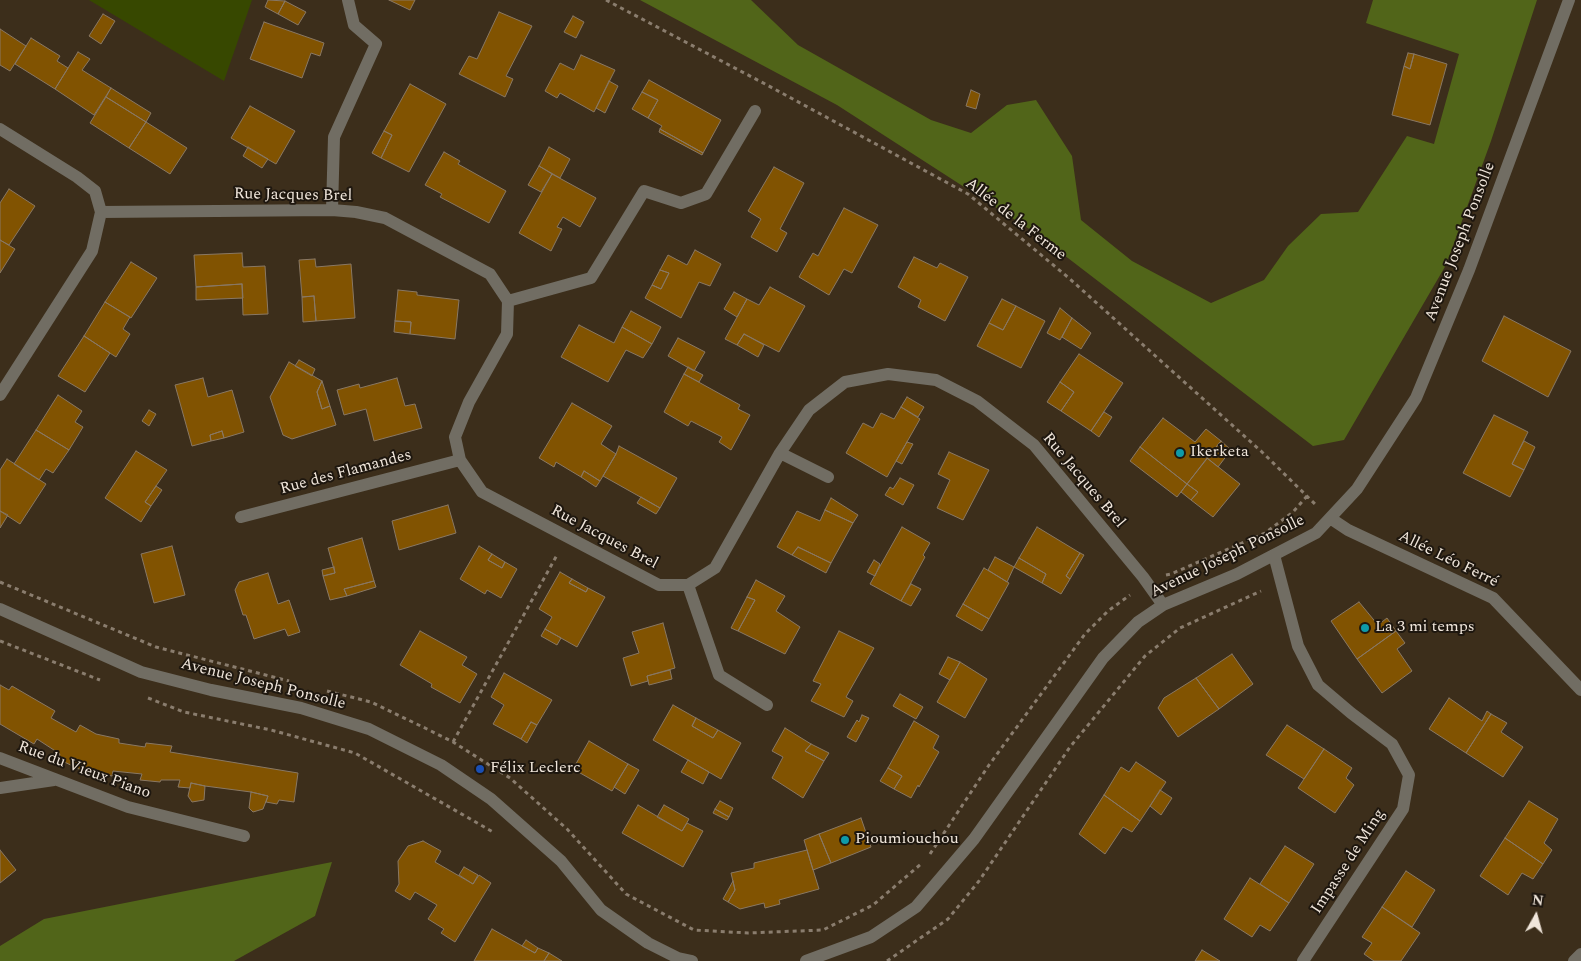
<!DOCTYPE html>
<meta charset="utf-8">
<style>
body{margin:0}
#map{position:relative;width:1581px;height:961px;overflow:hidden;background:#3c2e1b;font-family:Spectral,serif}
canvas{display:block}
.north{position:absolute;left:1511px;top:891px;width:50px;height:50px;-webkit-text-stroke:4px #1e170f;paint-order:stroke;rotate:7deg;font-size:14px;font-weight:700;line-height:20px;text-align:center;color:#f0e6db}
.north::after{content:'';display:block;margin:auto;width:18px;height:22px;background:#f0e6db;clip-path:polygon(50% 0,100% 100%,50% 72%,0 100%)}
</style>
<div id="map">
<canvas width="1581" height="961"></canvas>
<div class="north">N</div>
</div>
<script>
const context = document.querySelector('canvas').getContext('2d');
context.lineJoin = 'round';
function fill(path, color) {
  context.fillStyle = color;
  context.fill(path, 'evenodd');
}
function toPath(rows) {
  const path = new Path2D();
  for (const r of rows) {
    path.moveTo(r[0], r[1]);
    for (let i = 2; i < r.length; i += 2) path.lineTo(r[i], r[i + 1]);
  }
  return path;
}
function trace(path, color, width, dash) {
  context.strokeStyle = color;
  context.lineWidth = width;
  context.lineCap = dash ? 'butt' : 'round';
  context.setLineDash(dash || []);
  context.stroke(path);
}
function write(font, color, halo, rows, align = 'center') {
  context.font = font + ' Spectral,serif';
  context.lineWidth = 4;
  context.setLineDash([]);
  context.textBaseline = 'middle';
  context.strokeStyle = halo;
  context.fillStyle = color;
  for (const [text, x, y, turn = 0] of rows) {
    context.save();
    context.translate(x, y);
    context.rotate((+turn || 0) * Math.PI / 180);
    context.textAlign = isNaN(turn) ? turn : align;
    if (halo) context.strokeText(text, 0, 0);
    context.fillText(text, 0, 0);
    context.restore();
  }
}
fill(toPath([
 [89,0,252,0,224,81]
]), '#374800');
fill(toPath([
 [640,0,751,0,798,45,931,120,971,133,1007,105,1036,100,1072,156,1081,220,1132,261,1211,303,1264,280,1288,246,1321,214,1358,212,1407,136,1434,144,1459,54,1366,23,1373,0,1537,0,1491,141,1446,265,1344,440,1313,446,1034,232,837,105],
 [332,862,315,916,234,961,0,961,0,946,44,919]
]), '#516519');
const building = toPath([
 [268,0,285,1,278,14,265,7,268,0],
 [389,0,415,0,410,10,389,0],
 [285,1,306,12,298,25,278,14,285,1],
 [499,12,532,26,506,76,513,79,505,97,459,74,469,56,477,59,499,12],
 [103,14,115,21,101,44,89,36,103,14],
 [573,16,584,22,576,38,564,32,573,16],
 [264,22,324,43,320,56,311,53,302,78,250,59,264,22],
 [0,29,26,46,10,71,0,65,0,29],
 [31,38,60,56,57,61,68,68,55,89,15,64,31,38],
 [78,52,90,59,82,70,111,88,94,115,55,89,78,52],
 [1408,53,1414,54,1410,69,1404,66,1408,53],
 [1414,54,1447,64,1430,125,1392,115,1404,66,1410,69,1414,54],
 [581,55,615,70,594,112,560,93,557,98,545,91,560,63,574,70,581,55],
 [649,80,721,120,703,153,660,129,662,126,648,118,658,100,642,92,649,80],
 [609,81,618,86,605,113,596,108,609,81],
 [410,84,446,104,409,172,381,158,392,135,384,131,410,84],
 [111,88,151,113,146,122,106,97,111,88],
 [971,90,980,94,976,109,966,106,971,90],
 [642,92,658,100,648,118,632,109,642,92],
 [106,97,146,122,129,148,90,123,106,97],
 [250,106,295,131,276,164,231,138,250,106],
 [146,122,187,148,170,174,129,148,146,122],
 [660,129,703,153,702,155,659,132,660,129],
 [384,131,392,135,381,158,372,153,384,131],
 [248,147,268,159,262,168,243,156,248,147],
 [549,147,570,159,560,178,539,166,549,147],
 [444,152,460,161,458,164,506,191,489,223,440,197,442,194,425,185,444,152],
 [539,166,552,174,541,192,528,185,539,166],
 [774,167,804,183,780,229,787,233,777,252,751,237,761,219,748,211,774,167],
 [552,174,596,198,580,227,563,217,557,227,562,229,551,251,519,233,552,174],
 [9,189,35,206,9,245,0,240,0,203,9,189],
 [844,208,878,225,852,273,844,269,829,295,799,277,813,253,818,256,844,208],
 [0,240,15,249,0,273,0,240],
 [695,250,721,264,710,286,699,282,681,318,645,298,652,285,661,289,669,273,660,270,668,255,687,265,695,250],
 [242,253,243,267,265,266,268,314,243,315,242,284,196,287,194,255,242,253],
 [914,257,937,268,940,263,968,277,945,321,918,307,921,300,898,287,914,257],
 [315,259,316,267,351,264,355,318,316,321,314,296,302,297,299,260,315,259],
 [131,262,157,278,131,318,105,302,131,262],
 [660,270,669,273,661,289,652,285,660,270],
 [242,284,243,298,196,300,196,287,242,284],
 [770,287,805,306,779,352,744,334,737,345,725,339,747,299,759,305,770,287],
 [398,290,417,292,417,295,459,300,455,339,410,334,411,322,395,321,398,290],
 [734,292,747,299,737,317,724,309,734,292],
 [314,296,316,321,303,322,302,297,314,296],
 [1002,299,1016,306,1003,330,989,323,1002,299],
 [105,302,130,317,123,329,130,334,116,357,84,336,105,302],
 [1016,306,1045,321,1021,368,977,346,989,323,1003,330,1016,306],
 [1060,308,1072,318,1060,340,1047,333,1060,308],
 [631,311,661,327,652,344,622,327,631,311],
 [1504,316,1571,351,1548,397,1482,361,1504,316],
 [1072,318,1091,333,1081,349,1062,337,1072,318],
 [395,321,411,322,410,334,394,332,395,321],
 [579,325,614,343,622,327,652,344,643,358,626,350,608,382,561,357,579,325],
 [744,334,764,345,758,357,737,345,744,334],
 [84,336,110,353,85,392,58,376,84,336],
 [678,338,705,352,694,371,668,356,678,338],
 [1079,354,1123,383,1091,431,1061,411,1074,392,1060,382,1079,354],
 [299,360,315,369,312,376,295,366,299,360],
 [289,362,322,381,317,392,322,409,330,406,336,425,292,439,283,435,270,397,289,362],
 [688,367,703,375,699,382,684,374,688,367],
 [684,374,740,405,738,409,750,415,731,450,719,442,722,437,691,421,688,426,664,412,684,374],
 [203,378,208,397,232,390,244,432,224,438,222,431,210,435,211,441,192,446,175,385,203,378],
 [397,378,405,406,415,404,422,428,374,441,366,409,344,415,337,390,359,384,360,388,397,378],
 [322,381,330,406,322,409,317,392,322,381],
 [1060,382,1074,392,1061,411,1047,402,1060,382],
 [58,395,82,411,75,422,83,427,69,450,36,430,58,395],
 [907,397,924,407,918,417,901,407,907,397],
 [572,403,612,426,601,444,616,454,600,481,584,471,581,477,556,462,554,467,539,458,572,403],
 [901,407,920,419,887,477,846,453,863,423,873,428,881,413,894,419,901,407],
 [149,410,156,414,149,426,142,421,149,410],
 [1104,412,1112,417,1099,437,1091,431,1104,412],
 [1494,415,1528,432,1512,464,1524,470,1510,497,1463,473,1494,415],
 [1163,418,1195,442,1206,429,1221,441,1187,484,1140,447,1163,418],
 [36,430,69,450,53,473,46,469,39,480,14,464,36,430],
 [222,431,224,438,211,441,210,435,222,431],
 [1221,441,1231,450,1218,467,1207,458,1221,441],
 [1524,441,1535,447,1524,470,1512,464,1524,441],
 [907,442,913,444,902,464,896,461,907,442],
 [619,446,677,478,660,508,603,476,616,454,619,446],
 [1140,447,1187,484,1177,497,1130,461,1140,447],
 [136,451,167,470,145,502,151,506,141,522,105,498,136,451],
 [949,452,989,470,963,520,937,508,950,480,938,474,949,452],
 [1207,458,1240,484,1213,517,1191,500,1198,492,1187,484,1207,458],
 [7,459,46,484,20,524,0,511,0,470,7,459],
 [584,471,600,481,596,487,581,477,584,471],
 [900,478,914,485,903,505,885,495,890,487,893,489,900,478],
 [1187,484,1198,492,1191,500,1181,492,1187,484],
 [156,486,162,490,151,506,145,502,156,486],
 [641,497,660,508,656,514,637,503,641,497],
 [831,498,858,515,853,523,825,510,831,498],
 [448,505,456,533,399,550,392,521,448,505],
 [825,510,853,523,831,563,798,547,792,555,777,547,797,511,820,521,825,510],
 [0,511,8,515,0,528,0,511],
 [902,527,930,543,923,555,925,557,901,601,870,584,902,527],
 [1037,527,1080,553,1066,576,1070,579,1061,594,1042,583,1046,574,1019,558,1037,527],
 [362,538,374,581,344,589,347,596,330,600,323,576,335,573,328,548,362,538],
 [172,546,185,595,154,603,141,554,172,546],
 [479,546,492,554,488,560,502,568,505,562,517,569,501,598,487,590,485,594,460,579,479,546],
 [798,547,831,563,826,573,792,555,798,547],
 [1080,553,1084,555,1070,579,1066,576,1080,553],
 [492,554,505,562,502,568,488,560,492,554],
 [995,557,1014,567,1007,582,988,570,995,557],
 [1019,558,1046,574,1042,583,1014,567,1019,558],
 [874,560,880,564,875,576,867,572,874,560],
 [334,567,335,573,323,576,322,570,334,567],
 [984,568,1009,583,989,619,963,604,984,568],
 [560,572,572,579,569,583,586,592,588,588,605,597,577,647,545,629,552,617,539,609,560,572],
 [268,573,278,604,289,600,300,632,288,636,285,629,254,639,246,615,243,615,235,590,239,582,268,573],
 [572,579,588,588,586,592,569,583,572,579],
 [756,580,785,596,776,611,800,627,785,654,738,631,755,600,747,597,756,580],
 [374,581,376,587,347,596,344,589,374,581],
 [911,584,921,589,911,606,901,601,911,584],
 [747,597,755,600,738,631,731,628,747,597],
 [1359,602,1378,625,1387,618,1396,631,1357,659,1331,621,1359,602],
 [963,604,989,619,982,631,956,616,963,604],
 [663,623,675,668,647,676,648,681,631,686,623,658,639,653,632,632,663,623],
 [545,629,561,638,557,645,541,636,545,629],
 [420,631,467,657,462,665,477,674,460,703,431,687,432,684,400,665,420,631],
 [839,631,874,648,846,697,853,701,844,717,811,701,821,684,813,681,839,631],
 [1396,631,1405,643,1397,649,1412,671,1382,693,1357,659,1396,631],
 [1232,654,1253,684,1219,709,1196,678,1232,654],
 [948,657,960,662,950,680,939,674,948,657],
 [960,662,987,679,965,718,937,702,960,662],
 [670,670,672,679,649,685,647,676,670,670],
 [504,673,552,700,537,725,531,722,521,739,493,724,504,705,491,697,504,673],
 [1196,678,1219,709,1178,737,1158,708,1164,698,1196,678],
 [0,685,9,690,12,686,55,711,51,718,76,732,80,725,96,734,119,739,119,743,145,747,146,743,172,746,170,752,298,773,294,802,279,800,277,804,266,802,268,796,251,792,205,786,191,783,190,788,178,787,180,780,161,780,160,782,140,780,142,774,113,771,112,776,79,769,58,759,60,754,37,739,34,744,0,724,0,685],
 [900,694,923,707,916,719,893,706,900,694],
 [1449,698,1482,721,1487,711,1491,714,1466,753,1429,729,1449,698],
 [673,705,696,718,692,726,713,738,718,730,741,743,721,779,653,740,673,705],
 [1491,714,1507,723,1501,732,1523,747,1503,777,1466,753,1491,714],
 [862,715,869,718,856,742,847,737,857,720,859,722,862,715],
 [696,718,718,730,713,738,692,726,696,718],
 [914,721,939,736,933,748,939,752,919,787,918,785,911,798,894,789,902,776,888,768,914,721],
 [531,722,537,725,527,743,521,739,531,722],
 [1287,725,1324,749,1304,779,1266,755,1287,725],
 [785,728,811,744,805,751,824,761,803,798,772,778,783,757,772,751,785,728],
 [589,741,628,764,612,791,573,769,589,741],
 [811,744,829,753,824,761,805,751,811,744],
 [1324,749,1352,768,1346,778,1354,785,1335,813,1298,788,1324,749],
 [688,760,709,772,703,784,681,772,688,760],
 [1136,762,1166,782,1140,821,1104,795,1121,767,1129,772,1136,762],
 [628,764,639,770,625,794,614,787,628,764],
 [888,768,902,776,894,789,880,781,888,768],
 [191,783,205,786,204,800,192,802,188,796,191,783],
 [1160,790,1172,798,1161,815,1150,806,1160,790],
 [251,792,268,796,263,809,253,812,249,808,251,792],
 [1104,795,1140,821,1132,832,1123,827,1105,854,1079,834,1104,795],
 [720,801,733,808,729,817,715,809,720,801],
 [1529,801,1558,819,1544,843,1552,850,1543,864,1505,838,1529,801],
 [638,805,682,831,687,823,703,831,683,867,622,833,638,805],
 [664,805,689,819,682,831,657,817,664,805],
 [715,809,729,817,727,820,713,813,715,809],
 [861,818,871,847,831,863,819,834,861,818],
 [819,834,831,863,813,870,804,840,819,834],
 [1505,838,1543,864,1533,879,1522,873,1508,895,1480,876,1505,838],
 [423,841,441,851,435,862,473,884,479,875,491,883,455,942,441,933,444,929,428,919,437,905,415,892,410,900,395,891,399,884,398,861,408,846,423,841],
 [1285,846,1314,864,1289,903,1260,884,1285,846],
 [0,850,16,870,0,883,0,850],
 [807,850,819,889,779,900,780,904,765,908,764,903,740,909,728,902,735,890,731,873,754,868,754,863,807,850],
 [464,867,478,875,473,884,459,875,464,867],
 [1406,871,1435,890,1412,927,1382,907,1406,871],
 [1250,878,1289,903,1270,931,1260,925,1252,937,1224,919,1250,878],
 [733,881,735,890,728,902,723,899,733,881],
 [1382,907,1420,933,1401,961,1374,961,1364,954,1372,943,1362,937,1382,907],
 [492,929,535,953,538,948,549,953,544,961,474,961,492,929],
 [526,940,538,948,535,953,522,946,526,940],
 [1202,950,1220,961,1195,961,1202,950],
 [549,953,562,961,544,961,549,953]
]);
fill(building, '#815301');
trace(building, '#897864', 1);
trace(toPath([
 [606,0,767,85,968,194,1070,279,1262,452,1315,504],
 [1166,575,1171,574,1265,533,1293,512,1307,496],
 [0,582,156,647,289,681],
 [0,641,100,680],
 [327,691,371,702,427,729,453,742,510,778,567,829,626,894,694,930,748,933,823,930,873,905,921,864],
 [148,698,184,712,271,730,355,753,493,832],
 [453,742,557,555],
 [930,854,989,765,1085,634,1108,611,1130,595],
 [887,961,948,919,979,881,1070,747,1145,656,1180,628,1261,591]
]), '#8a7d6e', 3, [4, 4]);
trace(toPath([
 [0,129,77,177,95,191,101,212,92,251,0,395],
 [332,210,334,137,376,44,354,25,348,0],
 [101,212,332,210,356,212,385,218,490,274,508,301,507,334,469,402,455,437,460,460,482,492,659,585,688,585,715,568,780,453,809,410,845,382,888,374,936,380,977,401,1034,445,1143,577,1163,605],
 [508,301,591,278,644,191,681,203,706,194,755,111],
 [780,453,828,477],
 [241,517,460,460],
 [1330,518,1348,530,1493,598,1581,690],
 [1274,555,1298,646,1318,685,1351,713,1392,744,1409,775,1403,809,1303,961],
 [688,585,719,675,767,705],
 [0,609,141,672,211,690,301,708,369,729,441,765,491,799,561,861,601,910,648,943,678,958,692,961],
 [0,758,128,807,244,836],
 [0,788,54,780],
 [806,961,871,937,916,907,974,839,1103,658,1138,622,1163,605,1237,574,1316,533,1357,489,1416,398,1469,270,1569,0],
 [1574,961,1581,954]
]), '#716d63', 12);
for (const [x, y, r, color] of [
 [1180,453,5,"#0f9aa8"],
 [1365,628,5,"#0f9aa8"],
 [480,769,5,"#1a4fb4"],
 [845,840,5,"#0f9aa8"]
]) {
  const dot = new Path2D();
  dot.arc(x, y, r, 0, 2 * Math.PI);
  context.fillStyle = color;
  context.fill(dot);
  trace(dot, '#1e170f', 2);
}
write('16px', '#f0e6db', '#1e170f', [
 ["Rue Jacques Brel",293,196,1],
 ["Allée de la Ferme",1015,220,38],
 ["Avenue Joseph Ponsolle",1461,242,-69],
 ["Rue des Flamandes",346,473,-15],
 ["Rue Jacques Brel",1083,481,50],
 ["Rue Jacques Brel",604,538,28],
 ["Avenue Joseph Ponsolle",1228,557,-26],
 ["Allée Léo Ferré",1448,560,26],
 ["Avenue Joseph Ponsolle",263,685,14],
 ["Rue du Vieux Piano",84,771,20],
 ["Impasse de Ming",1349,862,-57]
]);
write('16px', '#f0e6db', '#1e170f', [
 ["Ikerketa",1190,453],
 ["La 3 mi temps",1375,628],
 ["Félix Leclerc",490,769],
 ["Pioumiouchou",855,840]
], 'left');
</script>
